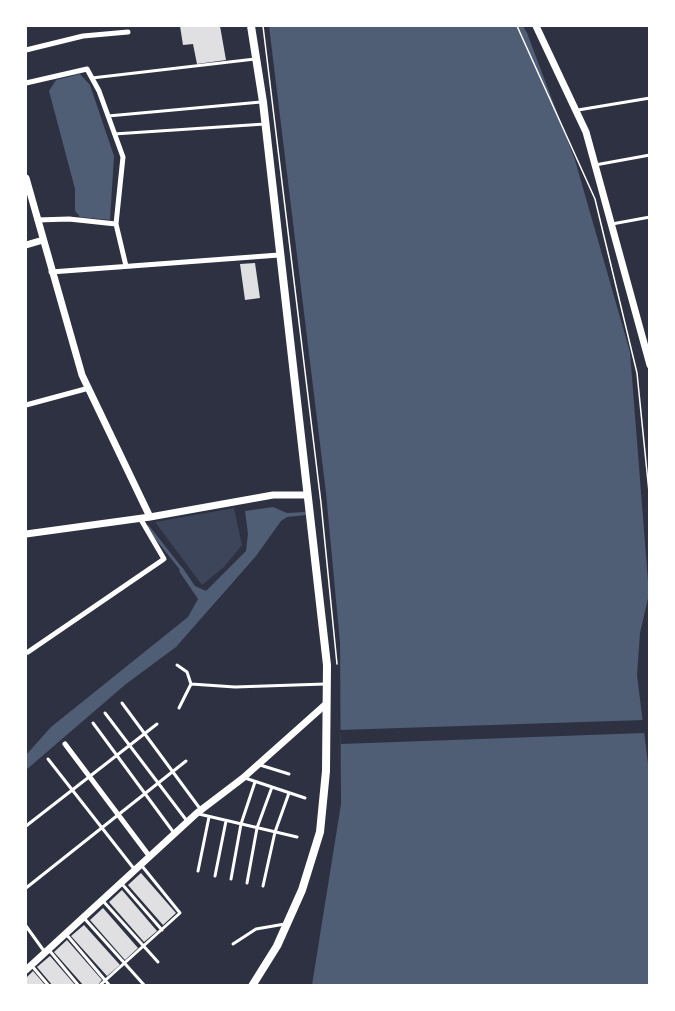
<!DOCTYPE html>
<style>
body{margin:0}
#map{position:relative;width:675px;height:1011px;overflow:hidden;background:#2d3142;font-family:"Space Grotesk",sans-serif}
canvas{display:block}
.frame{position:absolute;inset:0;border:27px solid #fff;pointer-events:none}
</style>
<div id="map">
<canvas width="675" height="1011"></canvas>
<div class="frame"></div>
</div>
<script>
const context = document.querySelector('canvas').getContext('2d');
context.lineJoin = 'round';
function fill(path, color) {
  context.fillStyle = color;
  context.fill(path, 'evenodd');
}
function toPath(rows) {
  const path = new Path2D();
  for (const r of rows) {
    path.moveTo(r[0], r[1]);
    for (let i = 2; i < r.length; i += 2) path.lineTo(r[i], r[i + 1]);
  }
  return path;
}
function trace(path, color, width, dash) {
  context.strokeStyle = color;
  context.lineWidth = width;
  context.lineCap = dash ? 'butt' : 'round';
  context.setLineDash(dash || []);
  context.stroke(path);
}
fill(toPath([
 [234,508,242,545,224,567,202,585,155,522]
]), '#3c4559');
fill(toPath([
 [269,26,523,26,527,33,575,160,630,352,649,594,640,633,637,675,650,780,649,985,312,985,341,804,340,643,326,493],
 [80,74,90,85,114,156,110,220,80,217,75,211,75,189,49,91,56,80],
 [273,507,287,513,305,512,306,515,287,517,281,521,256,556,176,647,126,684,26,770,26,755,51,727,188,617,198,599,179,571,182,567,195,586,206,591,246,551,248,534,245,511]
]), '#4f5d75');
fill(toPath([
 [644,720,644,733,341,744,340,730]
]), '#2d3142');
trace(toPath([
 [148,527,182,570]
]), '#4f5d75', 3);
fill(toPath([
 [180,26,220,26,226,60,197,64,193,44,183,45],
 [255,263,260,298,245,300,240,264],
 [141,873,176,913,163,925,128,885],
 [122,890,157,931,144,942,109,902],
 [103,908,138,948,125,960,90,920],
 [84,925,120,965,107,976,71,936],
 [67,940,102,980,97,986,84,986,54,952],
 [50,956,76,986,53,986,37,967],
 [33,971,46,986,26,986,26,978]
]), '#e0e0e3');
trace(toPath([
 [263,26,321,503,337,664],
 [517,26,595,199,637,373,650,502]
]), '#fff', 1.5);
trace(toPath([
 [92,78,255,59],
 [578,110,650,98],
 [108,116,261,102],
 [114,134,265,124],
 [595,165,650,155],
 [612,224,650,217],
 [177,665,187,672,191,684,179,708],
 [191,684,235,687,325,684],
 [122,703,201,810],
 [105,713,187,821],
 [93,723,174,833],
 [48,759,135,870],
 [260,765,289,774],
 [245,778,305,798],
 [199,814,297,837],
 [26,826,157,724],
 [198,871,209,817],
 [215,876,226,821],
 [231,879,241,824,255,782],
 [247,883,257,828,272,787],
 [122,884,162,930],
 [263,886,275,832,289,793],
 [26,888,186,761],
 [103,901,158,962],
 [84,918,145,986],
 [26,926,44,951],
 [66,934,110,986],
 [233,944,256,929,285,924],
 [49,950,79,986],
 [32,966,49,986],
 [99,986,180,913,142,866]
]), '#fff', 3);
trace(toPath([
 [26,50,83,36,128,32],
 [26,83,87,69,99,91,123,157,116,224,126,266],
 [37,220,69,219,116,224],
 [51,272,279,255],
 [26,405,89,388],
 [28,652,164,559,140,518],
 [65,744,150,857]
]), '#fff', 5);
trace(toPath([
 [536,26,586,132,650,365],
 [26,178,82,375,150,517],
 [26,245,43,240],
 [26,534,150,517,273,495,306,495],
 [26,970,197,813,243,778,326,704]
]), '#fff', 7);
trace(toPath([
 [251,26,263,102,327,665,326,771,320,832,302,890,277,946,252,986]
]), '#fff', 8);
</script>
